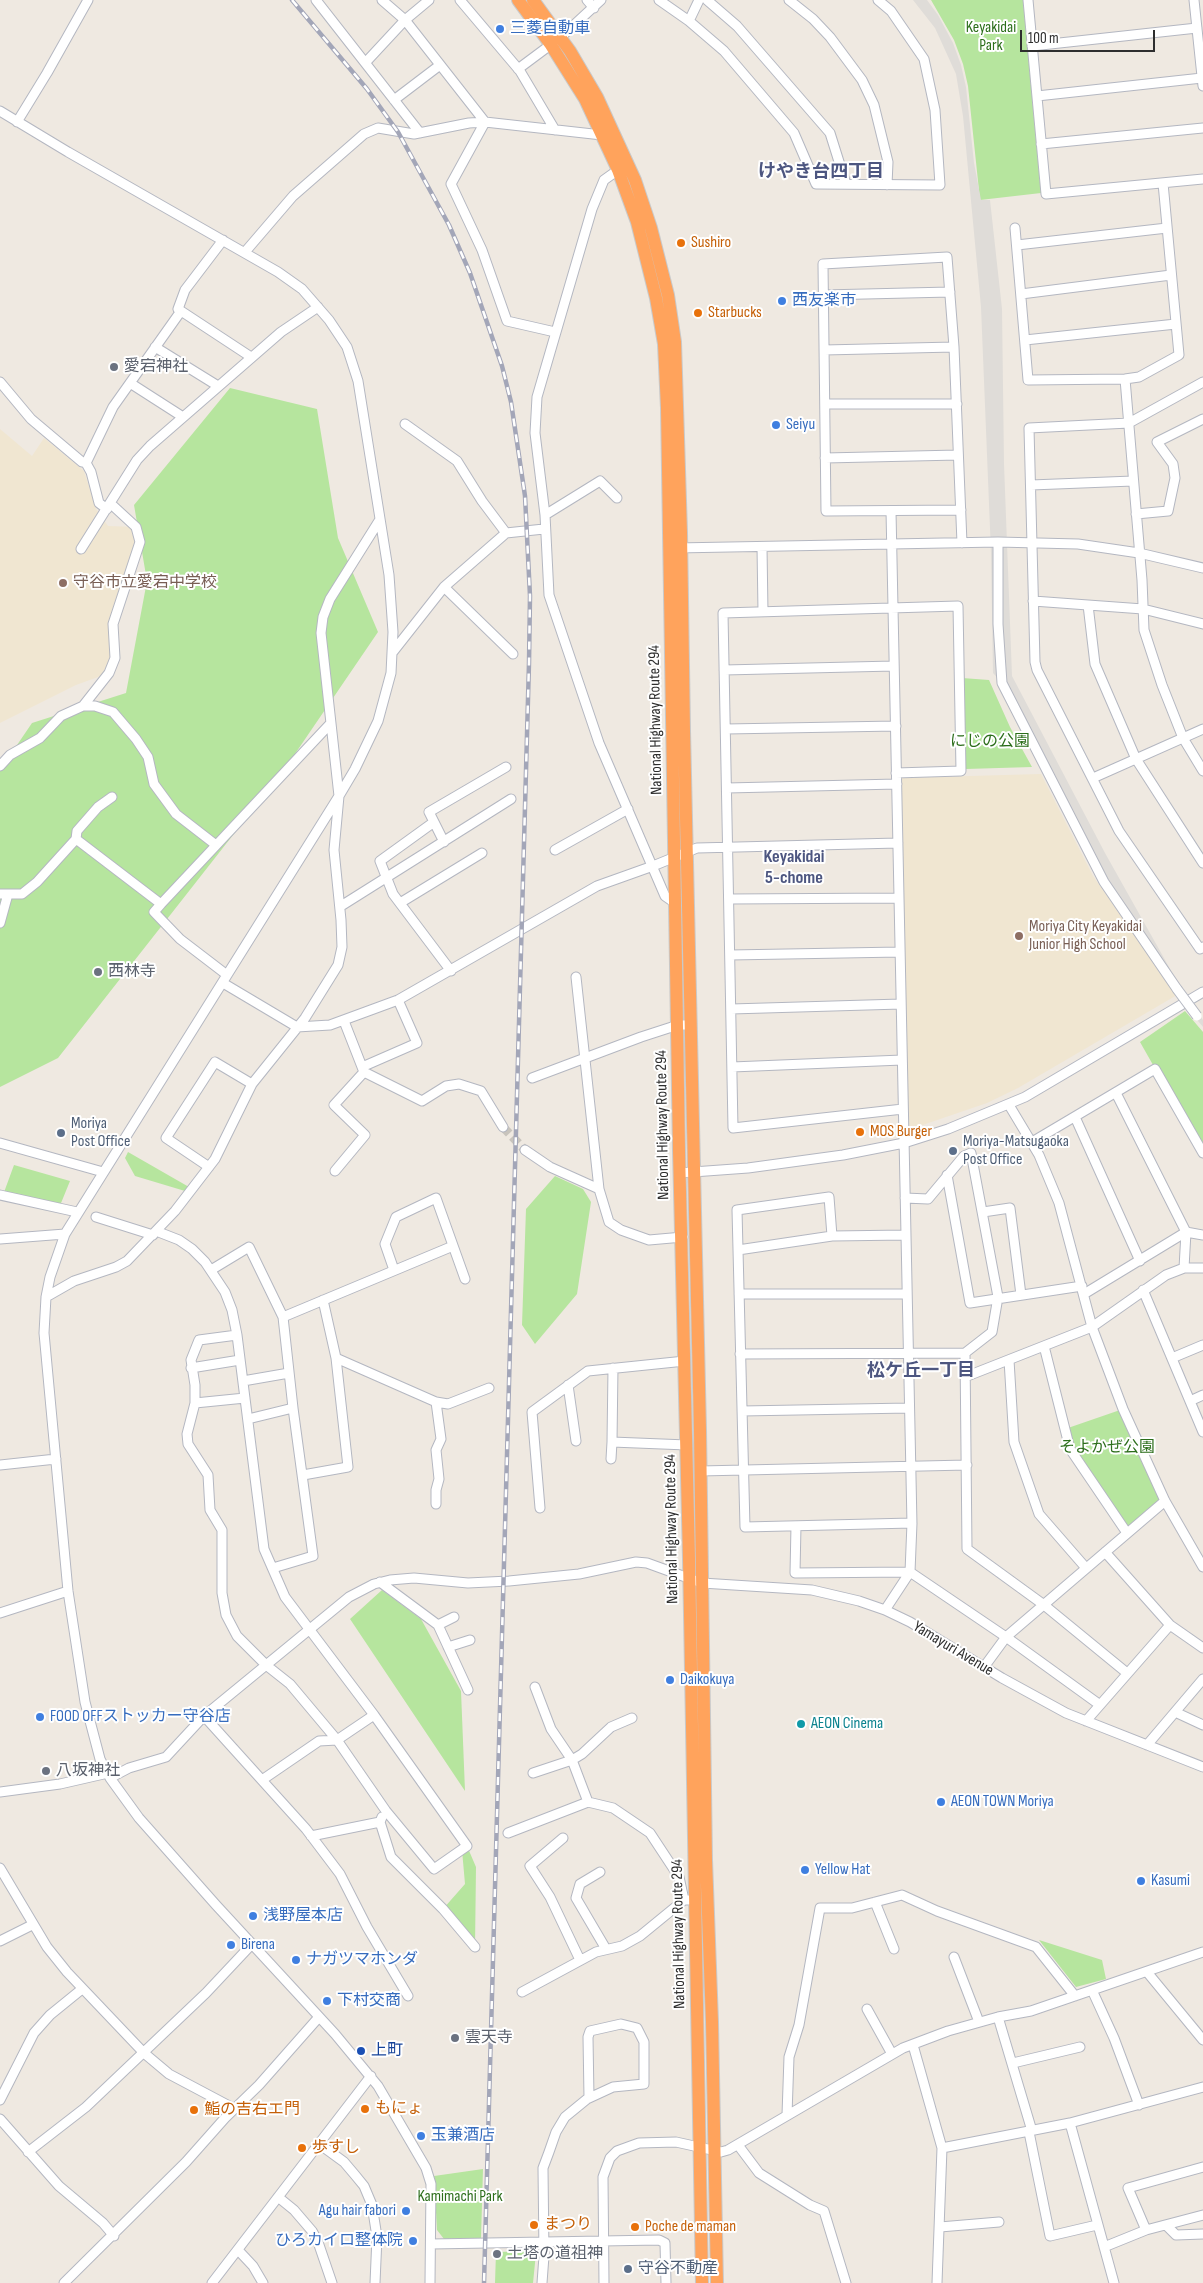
<!DOCTYPE html>
<meta charset="utf-8">
<style>
body{margin:0}
#map{position:relative;width:1203px;height:2283px;overflow:hidden;background:#efe9e1;font-family:"Sofia Sans Condensed",sans-serif}
canvas{display:block}
.scale{position:absolute;left:1020px;top:30px;width:135px;height:22px;box-sizing:border-box;border:2px solid #2e2e2e;border-top:0;padding-left:6px;font-size:15px;line-height:18px;white-space:nowrap;color:#2e2e2e;-webkit-text-stroke:4px #fff;paint-order:stroke}
</style>
<div id="map">
<canvas width="1203" height="2283"></canvas>
<div class="scale">100 m</div>
</div>
<script>
const context = document.querySelector('canvas').getContext('2d');
context.lineJoin = 'round';
function fill(path, color) {
  context.fillStyle = color;
  context.fill(path, 'evenodd');
}
function toPath(rows) {
  const path = new Path2D();
  for (const r of rows) {
    path.moveTo(r[0], r[1]);
    for (let i = 2; i < r.length; i += 2) path.lineTo(r[i], r[i + 1]);
  }
  return path;
}
function trace(path, color, width, dash) {
  context.strokeStyle = color;
  context.lineWidth = width;
  context.lineCap = dash ? 'butt' : 'round';
  context.setLineDash(dash || []);
  context.stroke(path);
}
function write(font, color, halo, rows, align = 'center') {
  context.font = font + ' "Sofia Sans Condensed","Noto Sans JP",sans-serif';
  context.lineWidth = 4;
  context.setLineDash([]);
  context.textBaseline = 'middle';
  context.strokeStyle = halo;
  context.fillStyle = color;
  for (const [text, x, y, turn = 0] of rows) {
    context.save();
    context.translate(x, y);
    context.rotate((+turn || 0) * Math.PI / 180);
    context.textAlign = isNaN(turn) ? turn : align;
    if (halo) context.strokeText(text, 0, 0);
    context.fillText(text, 0, 0);
    context.restore();
  }
}
fill(toPath([
 [0,429,32,456,44,438,84,471,96,509,108,526,136,527,140,542,113,624,109,673,76,685,0,723],
 [1041,774,1093,876,1177,995,1018,1088,987,1103,908,1130,898,778]
]), '#f0e6d1');
fill(toPath([
 [931,0,1023,0,1041,193,980,200,968,86,963,64,954,40],
 [230,388,317,409,338,538,378,632,284,770,58,1058,0,1087,0,770,32,723,126,693,147,581,134,505],
 [962,678,989,680,1010,727,1032,767,966,769],
 [1185,1011,1203,1032,1203,1153,1140,1042],
 [128,1152,189,1187,185,1191,135,1176,125,1158],
 [14,1165,70,1181,59,1208,3,1195],
 [555,1176,583,1189,591,1202,577,1294,535,1344,522,1325,526,1209],
 [1123,1409,1165,1501,1127,1533,1070,1449,1065,1429],
 [382,1590,421,1619,461,1691,465,1791,350,1619],
 [467,1846,476,1867,475,1947,443,1909,465,1884,462,1850],
 [1039,1940,1102,1960,1106,1979,1076,1987],
 [483,2169,481,2238,444,2239,437,2230,434,2176],
 [534,2251,536,2253,533,2283,495,2283,496,2252]
]), '#b6e59e');
fill(toPath([
 [913,0,927,0,938,15,953,43,961,65,966,87,974,163,981,200,990,200,1002,309,1004,464,1012,676,1105,853,1187,999,1203,1020,1203,1027,1180,999,1104,882,1002,683,993,673,991,553,981,307,963,116,956,74,935,28]
]), '#dfdcd8');
trace(toPath([
 [503,1127,525,1150]
]), '#c8c4bd', 9, [9, 4.5]);
const minor = toPath([
 [316,0,420,133],
 [382,0,405,20,485,122,451,184,482,250,507,321,555,332],
 [460,0,520,71,555,130],
 [587,0,594,8],
 [659,0,689,21,724,51,794,133,816,184,940,185,935,110,924,59,891,11,878,0],
 [707,0,737,26,830,133,846,184],
 [789,0,813,19,830,37,862,80,874,105,888,162,887,185],
 [1028,0,1046,194,1203,179],
 [1194,0,1203,86],
 [689,21,699,0],
 [1032,46,1197,28],
 [366,62,405,20,429,0],
 [518,69,561,37,601,0],
 [1037,96,1202,78],
 [394,100,440,65],
 [0,111,68,152,278,272,302,289,329,320,347,347,358,381,389,575,393,632,391,673,378,721,355,769,339,796,65,1234,50,1277,46,1297,44,1333,68,1591,85,1702,100,1759,110,1778,139,1818,216,1905,335,2034,378,2086,426,2168,431,2184,430,2283],
 [17,122,47,73,88,0],
 [1041,144,1203,128],
 [618,170,604,180,592,209,537,397,535,433,545,515,549,595,599,743,665,896,675,903],
 [1015,228,1028,380,1125,379,1139,377,1179,355,1163,183],
 [223,240,185,290,178,309,251,357],
 [1017,245,1167,228],
 [245,252,293,196,364,134,378,128,414,134,469,123,485,122,602,135],
 [1021,294,1171,275],
 [823,295,950,292],
 [1025,340,1176,324],
 [155,347,218,386],
 [824,350,954,347],
 [1125,379,1142,580,1144,630,1162,685,1183,738,1203,771],
 [0,382,31,419,82,462,86,463,91,472,99,503,107,509],
 [1203,382,1129,423,1029,428,1035,662,1037,670,1119,831,1200,949,1203,947],
 [130,383,183,417],
 [825,404,957,404],
 [405,424,457,461,482,501,506,533,544,529],
 [825,458,958,455],
 [86,463,113,407,181,311],
 [1031,485,1133,481],
 [961,510,826,511,823,264,947,257,954,347,962,543],
 [1136,514,1168,511,1175,478,1173,464,1157,442,1203,419],
 [545,515,600,481,617,498],
 [998,542,998,624,1002,683,1104,882,1177,989],
 [762,547,763,612],
 [676,548,998,542,1078,544,1139,553,1203,568],
 [81,549,137,460,150,446,281,332,318,307],
 [444,587,513,654],
 [1033,601,1143,609,1203,624],
 [1088,605,1095,664,1136,759,1203,863],
 [392,653,444,587,506,533],
 [724,670,894,666],
 [83,706,109,673,115,658,113,624,140,542,136,527,110,503],
 [726,729,896,726],
 [0,766,10,755,40,738,61,716,83,706,95,706,113,712,136,739,148,757,154,784,176,814,216,845],
 [896,773,961,771,958,606,723,613,733,1128,903,1109],
 [1093,778,1203,729],
 [727,788,897,784],
 [434,822,380,861,393,894,451,971],
 [76,839,77,831,98,807,112,797],
 [444,842,429,812,506,767],
 [555,850,628,809],
 [0,894,22,894,37,882,76,839,161,904,154,912,180,939,227,975],
 [729,899,899,898],
 [400,903,482,853],
 [161,904,330,724],
 [341,906,511,799],
 [0,923,8,894],
 [730,955,900,952],
 [576,977,599,1189,609,1222,621,1230,649,1240,683,1237],
 [223,983,297,1027,330,1025,398,1000,597,886,653,866,697,848,898,843],
 [731,1009,901,1004],
 [362,1067,417,1043,398,1000],
 [732,1067,902,1060],
 [364,1072,422,1101,446,1086,459,1084,481,1091,503,1127],
 [532,1078,641,1037,678,1025,691,1025],
 [1116,1093,1186,1232,1184,1268],
 [1009,1105,1039,1155,1059,1203,1092,1327,1123,1409,1165,1501,1203,1567],
 [1075,1117,1140,1261],
 [1032,1142,1155,1069,1203,1153],
 [0,1143,103,1172],
 [525,1150,550,1167,599,1189],
 [209,1167,166,1138,215,1062,252,1084],
 [335,1171,365,1135,334,1105,364,1072,344,1021],
 [679,1173,748,1168,843,1155,904,1143,948,1129,1025,1097,1203,992],
 [947,1175,970,1303,1082,1286],
 [0,1195,77,1212],
 [983,1212,1010,1208,1021,1295],
 [96,1217,153,1235],
 [156,1231,179,1240,192,1249,205,1262,225,1292,232,1310,237,1335,264,1549,285,1597,374,1715,467,1846,434,1869,386,1811,337,1740,290,1684,266,1665,237,1636,226,1615,222,1593,222,1530,210,1510,208,1475,188,1444,187,1434,195,1403,245,1398],
 [832,1236,829,1197,737,1210,745,1527,912,1523],
 [0,1239,65,1234],
 [738,1250,832,1236,906,1235],
 [211,1270,249,1247,283,1317,293,1408,248,1419],
 [394,1270,385,1244,396,1217,436,1198,465,1279],
 [1143,1290,1203,1432],
 [739,1294,907,1294],
 [1084,1294,1186,1232,1203,1235],
 [46,1297,74,1281,116,1267,127,1261,175,1211,215,1159,252,1084,305,1018,338,965,342,947,341,920,334,850,339,796,325,669,321,633,323,617,330,599,379,521],
 [283,1317,453,1246],
 [1044,1346,1070,1449,1127,1533],
 [965,1353,967,1549,1044,1605,1127,1673],
 [740,1354,965,1353,992,1332,998,1297,971,1153,964,1156,928,1199,905,1198],
 [336,1358,436,1402,448,1404,489,1388],
 [1172,1358,1203,1345],
 [1009,1360,1014,1442,1039,1514,1086,1568],
 [191,1368,240,1360],
 [613,1368,612,1442,687,1445],
 [965,1377,1092,1327,1166,1275,1184,1268,1203,1268],
 [243,1381,289,1373],
 [568,1385,576,1441],
 [1190,1401,1203,1395],
 [436,1402,441,1439,436,1450,439,1479,436,1490,436,1504],
 [195,1403,195,1385,191,1360,199,1340,237,1335],
 [742,1411,909,1408],
 [611,1459,612,1442],
 [0,1465,56,1459],
 [700,1471,967,1465],
 [303,1475,348,1467,336,1358,323,1300],
 [540,1508,532,1412,588,1371,685,1361],
 [796,1526,795,1573,910,1572,1006,1637,1100,1705],
 [1105,1552,1170,1625,1203,1648],
 [273,1568,313,1556,293,1408],
 [380,1582,438,1625,468,1690],
 [885,1610,910,1572,912,1523,891,511],
 [0,1613,68,1591],
 [438,1625,454,1617],
 [448,1647,470,1640],
 [984,1667,1006,1637,1165,1501],
 [535,1687,551,1729,572,1760,588,1802],
 [1175,1712,1203,1725],
 [204,1716,306,1829,340,1874,367,1927,408,1996],
 [1086,1721,1170,1625],
 [1147,1745,1203,1679],
 [533,1773,572,1760,582,1754,611,1727,632,1718],
 [110,1778,129,1768,166,1757,204,1716,349,1597,374,1584,390,1580,414,1578,468,1583,509,1581,579,1574,636,1562,647,1563,702,1583,812,1590,859,1601,885,1610,910,1622,1002,1678,1066,1713,1203,1767],
 [262,1780,319,1741,337,1740,374,1715],
 [0,1792,60,1784,108,1773],
 [380,1822,391,1857,443,1909,475,1947],
 [508,1833,588,1802,613,1808,650,1833,679,1877,684,1900],
 [311,1836,380,1822,382,1817],
 [563,1838,530,1866,550,1897,580,1960],
 [0,1868,47,1947,67,1972,144,2053,169,2074,235,2109],
 [600,1872,580,1884,576,1898,606,1949],
 [875,1902,894,1949],
 [0,1941,32,1925],
 [954,1957,979,2022],
 [1147,1972,1203,2040],
 [1092,1990,1114,2038,1139,2105],
 [522,1992,596,1952,622,1946,640,1936,684,1900,688,1900],
 [867,2009,892,2054],
 [998,2017,1032,2131],
 [913,2045,942,2148,937,2283],
 [1013,2063,1080,2047],
 [0,2100,34,2033,50,2015,82,1989],
 [787,2115,789,2057,799,2025,820,1908,852,1908,902,1895,937,1911,1036,1947,1075,1996],
 [0,2119,59,2186,103,2223,114,2236],
 [1070,2123,1114,2283],
 [1029,2132,1050,2236,1097,2225],
 [318,2143,344,2162,355,2175,364,2186,372,2205,377,2237,375,2283],
 [738,2145,759,2173,810,2205,824,2211,846,2283],
 [942,2148,1070,2123,1203,2087],
 [28,2152,86,2107,206,1993,252,1944],
 [278,2197,294,2210,312,2231,318,2242,332,2283],
 [1166,2225,1176,2235,1203,2234],
 [940,2227,999,2222],
 [1146,2230,1128,2188,1203,2167],
 [431,2244,659,2240,665,2243,666,2283],
 [1104,2247,1146,2230,1203,2215],
 [238,2250,253,2266,263,2283],
 [64,2283,186,2162,225,2118,259,2085,319,2017],
 [212,2283,371,2076],
 [542,2283,544,2256,543,2168,549,2152,556,2132,565,2117,587,2099,613,2087,644,2084,644,2042,637,2028,621,2024,590,2031,588,2037,589,2098],
 [604,2283,603,2177,610,2158,617,2151,639,2143,676,2142,721,2152,728,2150,903,2048,948,2031,998,2017,1031,2011,1203,1952]
]);
const highway = toPath([
 [518,0,551,45,585,99,618,170,637,222,656,298,664,344,667,408,679,1151,689,1559,702,2283],
 [533,0,570,51,597,97,635,180,651,228,668,295,675,342,681,533,684,731,700,1430,706,1860,712,2022,717,2283]
]);
trace(minor, '#b4b7c1', 11);
trace(highway, '#c9c9c9', 14);
trace(minor, '#fff', 9);
trace(highway, '#ffa35c', 12);
const rail = toPath([
 [292,0,367,89,398,132,449,225,470,273,502,366,511,402,525,496,530,596,529,663,484,2283]
]);
trace(rail, '#a3a6b8', 4.5);
trace(rail, '#fff', 2.5, [8]);
const minorBridge = toPath([
 [1177,989,1197,1016]
]);
trace(minorBridge, '#b4b7c1', 11, []);
trace(minorBridge, '#fff', 9);
for (const [x, y, r, color] of [
 [500,29,5,"#3f7fe0"],
 [681,243,5,"#e8710a"],
 [782,301,5,"#3f7fe0"],
 [698,313,5,"#e8710a"],
 [114,367,5,"#6b7280"],
 [776,425,5,"#3f7fe0"],
 [63,583,5,"#8d6e63"],
 [1019,936,5,"#8d6e63"],
 [98,972,5,"#6b7280"],
 [860,1132,5,"#e8710a"],
 [61,1133,5,"#5c6f8a"],
 [953,1151,5,"#5c6f8a"],
 [670,1680,5,"#3f7fe0"],
 [40,1717,5,"#3f7fe0"],
 [801,1724,5,"#0f9aa8"],
 [46,1771,5,"#6b7280"],
 [941,1802,5,"#3f7fe0"],
 [805,1870,5,"#3f7fe0"],
 [1141,1881,5,"#3f7fe0"],
 [253,1916,5,"#3f7fe0"],
 [231,1945,5,"#3f7fe0"],
 [296,1960,5,"#3f7fe0"],
 [327,2001,5,"#3f7fe0"],
 [455,2038,5,"#6b7280"],
 [361,2051,5,"#1a4fb4"],
 [365,2109,5,"#e8710a"],
 [194,2110,5,"#e8710a"],
 [421,2136,5,"#3f7fe0"],
 [302,2148,5,"#e8710a"],
 [406,2211,5,"#3f7fe0"],
 [534,2225,5,"#e8710a"],
 [635,2227,5,"#e8710a"],
 [413,2241,5,"#3f7fe0"],
 [497,2254,5,"#6b7280"],
 [628,2269,5,"#5c6f8a"]
]) {
  const dot = new Path2D();
  dot.arc(x, y, r, 0, 2 * Math.PI);
  context.fillStyle = color;
  context.fill(dot);
  trace(dot, '#fff', 2);
}
write('16px', '#2c6e1b', '#fff', [
 ["Keyakidai",991,28],
 ["Park",991,46],
 ["にじの公園",990,742],
 ["そよかぜ公園",1107,1448],
 ["Kamimachi Park",460,2197]
]);
write('16px', '#366cbe', '#fff', [
 ["三菱自動車",510,29],
 ["西友楽市",792,301],
 ["Seiyu",786,425],
 ["Daikokuya",680,1680],
 ["FOOD OFFストッカー守谷店",50,1717],
 ["AEON TOWN Moriya",951,1802],
 ["Yellow Hat",815,1870],
 ["Kasumi",1151,1881],
 ["浅野屋本店",263,1916],
 ["Birena",241,1945],
 ["ナガツマホンダ",306,1960],
 ["下村交商",337,2001],
 ["玉兼酒店",431,2136],
 ["Agu hair fabori",396,2211,"right"],
 ["ひろカイロ整体院",403,2241,"right"]
], 'left');
write('16px', '#c56008', '#fff', [
 ["Sushiro",691,243],
 ["Starbucks",708,313],
 ["MOS Burger",870,1132],
 ["もにょ",375,2109],
 ["鮨の吉右エ門",204,2110],
 ["歩すし",312,2148],
 ["まつり",544,2225],
 ["Poche de maman",645,2227]
], 'left');
write('16px', '#5b616d', '#fff', [
 ["愛宕神社",124,367],
 ["西林寺",108,972],
 ["八坂神社",56,1771],
 ["雲天寺",465,2038],
 ["土塔の道祖神",507,2254]
], 'left');
write('16px', '#785e54', '#fff', [
 ["守谷市立愛宕中学校",73,583],
 ["Moriya City Keyakidai",1029,927],
 ["Junior High School",1029,945]
], 'left');
write('16px', '#2e2e2e', '#fff', [
 ["National Highway Route 294",656,720,-91],
 ["National Highway Route 294",663,1125,-91],
 ["National Highway Route 294",672,1529,-91],
 ["Yamayuri Avenue",953,1649,31],
 ["National Highway Route 294",679,1934,-91]
]);
write('16px', '#4e5e75', '#fff', [
 ["Moriya",71,1124],
 ["Post Office",71,1142],
 ["Moriya-Matsugaoka",963,1142],
 ["Post Office",963,1160],
 ["守谷不動産",638,2269]
], 'left');
write('16px', '#0d838f', '#fff', [
 ["AEON Cinema",811,1724]
], 'left');
write('16px', '#164399', '#fff', [
 ["上町",371,2051]
], 'left');
write('bold 18px', '#4d5680', '#fff', [
 ["けやき台四丁目",821,172],
 ["Keyakidai",794,857],
 ["5-chome",794,878],
 ["松ケ丘一丁目",921,1371]
]);
</script>
